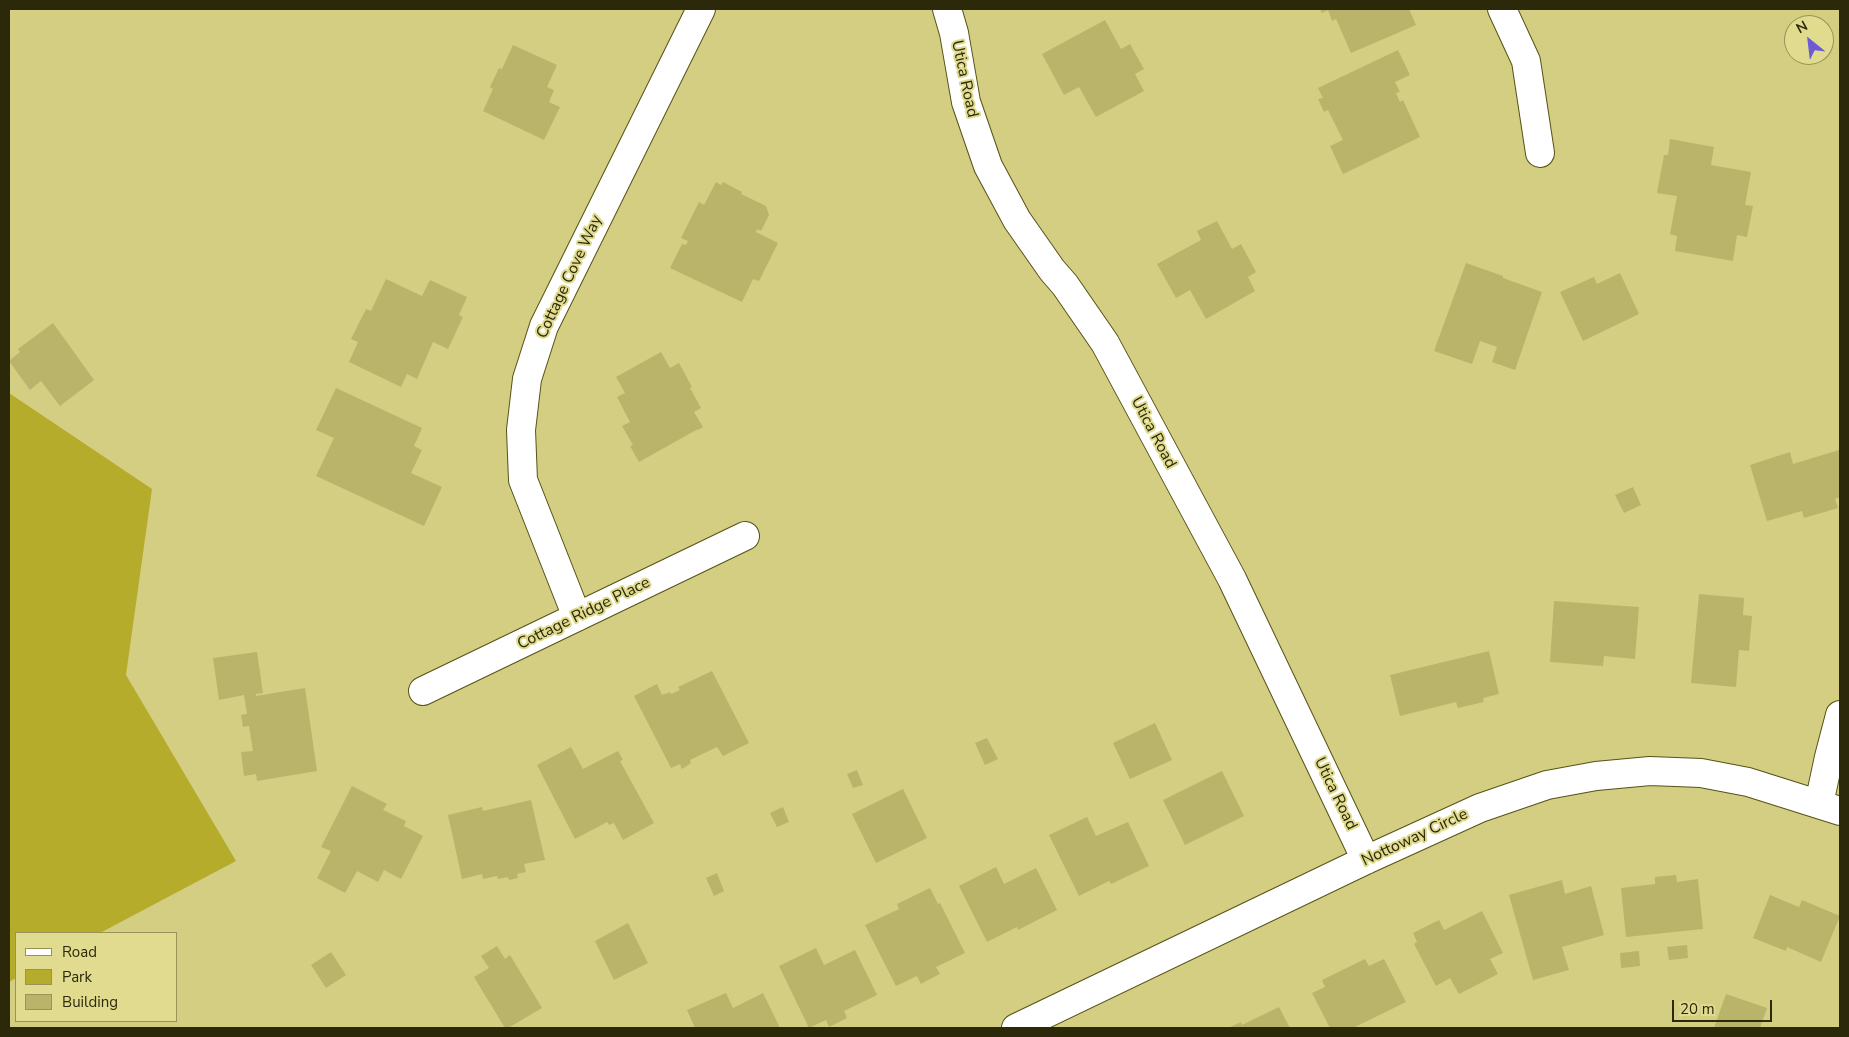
<!DOCTYPE html>
<style>
body{margin:0}
#map{position:relative;width:1849px;height:1037px;overflow:hidden;background:#d3ce82;font-family:"Nunito Sans",sans-serif}
canvas{display:block}
.frame{position:absolute;inset:0;border:10px solid #2b2909;pointer-events:none}
.legend{position:absolute;left:15px;top:932px;width:162px;height:90px;box-sizing:border-box;background:#e0db8f;border:1px solid #989459;margin:0;padding:6px 9px;list-style:none;font-size:15px;color:#2b2909}
.legend li{display:flex;align-items:center;gap:10px;height:25px}
.legend b{width:25px;border:1px solid #989459}
.north{position:absolute;left:1784px;top:15px;width:50px;height:50px;box-sizing:border-box;background:#e0db8f;border:1px solid #989459;border-radius:50%;rotate:331deg;font-size:14px;font-weight:700;line-height:20px;text-align:center;color:#2b2909}
.north::after{content:'';display:block;margin:auto;width:18px;height:22px;background:#6c5bd5;clip-path:polygon(50% 0,100% 100%,50% 72%,0 100%)}
.scale{position:absolute;left:1672px;top:1000px;width:100px;height:22px;box-sizing:border-box;border:2px solid #2b2909;border-top:0;padding-left:6px;font-size:15px;line-height:18px;white-space:nowrap;color:#2b2909;-webkit-text-stroke:4px #e0db8f;paint-order:stroke}
</style>
<div id="map">
<canvas width="1849" height="1037"></canvas>
<div class="frame"></div>
<ul class="legend">
<li><b style="height:6px;background:#fff"></b>Road</li>
<li><b style="height:14px;background:#b5ac2c"></b>Park</li>
<li><b style="height:14px;background:#b9b469"></b>Building</li>
</ul>
<div class="north">N</div>
<div class="scale">20 m</div>
</div>
<script>
const context = document.querySelector('canvas').getContext('2d');
context.lineJoin = 'round';
function fill(path, color) {
  context.fillStyle = color;
  context.fill(path, 'evenodd');
}
function toPath(rows) {
  const path = new Path2D();
  for (const r of rows) {
    path.moveTo(r[0], r[1]);
    for (let i = 2; i < r.length; i += 2) path.lineTo(r[i], r[i + 1]);
  }
  return path;
}
function trace(path, color, width, dash) {
  context.strokeStyle = color;
  context.lineWidth = width;
  context.lineCap = dash ? 'butt' : 'round';
  context.setLineDash(dash || []);
  context.stroke(path);
}
function write(font, color, halo, rows, align = 'center') {
  context.font = font + ' "Nunito Sans",sans-serif';
  context.lineWidth = 4;
  context.setLineDash([]);
  context.textBaseline = 'middle';
  context.strokeStyle = halo;
  context.fillStyle = color;
  for (const [text, x, y, turn = 0] of rows) {
    context.save();
    context.translate(x, y);
    context.rotate((+turn || 0) * Math.PI / 180);
    context.textAlign = isNaN(turn) ? turn : align;
    if (halo) context.strokeText(text, 0, 0);
    context.fillText(text, 0, 0);
    context.restore();
  }
}
fill(toPath([
 [9,393,152,489,126,675,236,861,100,933,16,933,16,978,9,982]
]), '#b5ac2c');
fill(toPath([
 [1320,9,1409,9,1416,25,1351,53,1336,19,1332,21,1328,10,1322,13],
 [1105,20,1121,49,1130,44,1144,69,1135,74,1144,91,1096,117,1079,87,1064,95,1042,54],
 [513,45,557,65,547,87,554,90,549,102,560,107,544,140,483,111,493,89,490,87,499,68,502,69],
 [1398,50,1410,75,1395,82,1400,92,1396,93,1400,102,1403,100,1420,137,1343,174,1330,146,1343,140,1328,110,1324,112,1318,99,1323,98,1318,88],
 [1670,139,1714,147,1711,165,1751,172,1745,205,1753,206,1747,237,1737,235,1733,261,1675,251,1677,236,1670,234,1677,196,1657,193,1664,155,1668,155],
 [716,182,721,185,723,182,742,192,741,194,766,206,769,215,761,231,757,229,756,232,778,243,759,281,753,279,742,302,670,268,682,244,686,245,688,241,681,238,699,202,704,205],
 [1217,221,1232,249,1241,244,1256,272,1248,277,1255,291,1206,319,1190,290,1176,298,1157,264,1201,240,1197,231],
 [1466,263,1503,276,1503,278,1542,292,1515,370,1492,362,1497,347,1480,341,1472,364,1434,351],
 [1620,273,1639,314,1583,341,1560,292,1594,277,1597,284],
 [386,279,422,296,430,280,467,297,459,315,463,317,448,349,433,342,417,379,407,374,401,387,349,362,358,342,351,339,366,309,371,311],
 [53,323,94,380,60,406,41,381,30,390,9,361,20,352,18,349],
 [661,352,670,368,679,363,692,387,690,388,701,408,694,412,703,427,698,430,698,429,639,462,630,446,633,445,622,426,630,422,617,397,625,393,616,377],
 [336,388,422,428,414,446,422,450,411,473,442,487,424,526,316,476,334,438,316,430],
 [1839,450,1840,497,1835,499,1838,508,1804,518,1802,511,1767,521,1750,465,1790,452,1793,464],
 [1633,487,1641,505,1624,513,1615,495],
 [1699,594,1744,598,1743,615,1752,616,1749,651,1739,650,1736,687,1691,683],
 [1554,601,1639,607,1635,659,1604,656,1603,666,1550,662],
 [1489,651,1499,694,1483,698,1484,702,1458,708,1456,702,1400,716,1390,675],
 [257,652,263,693,256,694,256,696,305,688,317,771,257,781,256,774,244,776,241,752,253,751,249,726,243,727,241,715,247,714,244,695,219,700,213,658],
 [712,671,749,743,723,756,717,747,690,760,691,763,682,769,680,764,671,768,634,696,657,684,662,695,670,692,671,694,680,690,678,687],
 [1155,723,1172,760,1130,779,1113,743],
 [987,738,998,759,985,765,975,743],
 [571,747,583,769,618,751,623,760,620,761,654,823,623,840,614,823,609,825,607,822,575,839,537,765],
 [857,770,863,785,853,788,847,774],
 [1222,771,1244,816,1185,845,1163,800],
 [352,786,387,804,383,810,406,821,404,826,423,836,401,879,384,870,378,882,357,871,345,893,317,878,331,851,321,847],
 [903,789,927,838,876,863,852,814],
 [531,800,545,860,524,864,526,872,517,874,518,878,509,880,508,877,498,879,497,876,483,879,482,874,462,879,448,815,482,807,483,811],
 [783,807,789,822,777,827,770,813],
 [1087,817,1096,836,1128,822,1149,866,1111,884,1109,881,1079,896,1049,835],
 [996,867,1004,884,1036,868,1057,910,1018,930,1017,927,987,942,959,886],
 [717,873,724,891,714,896,706,878],
 [1676,875,1677,882,1698,879,1703,929,1626,937,1621,888,1655,884,1655,877],
 [1562,880,1565,894,1591,886,1604,935,1562,947,1569,970,1533,980,1509,895],
 [930,888,938,904,940,903,965,953,936,967,940,974,928,980,921,984,917,976,896,986,865,925,899,909,897,904],
 [1770,895,1799,907,1802,900,1840,916,1821,962,1787,947,1786,951,1753,938],
 [1482,911,1503,953,1490,959,1498,974,1459,994,1450,978,1436,986,1414,944,1417,942,1413,933,1439,920,1444,930],
 [628,923,648,963,614,980,595,941],
 [1687,945,1688,958,1669,960,1667,947],
 [497,946,505,959,510,955,542,1008,508,1028,505,1028,474,977,489,968,481,956],
 [816,948,824,965,855,950,877,995,844,1011,847,1018,829,1027,826,1020,809,1028,779,966],
 [1639,951,1640,966,1621,968,1620,953],
 [331,952,346,975,326,988,311,965],
 [1365,959,1369,966,1384,959,1406,1002,1353,1028,1330,1028,1312,993,1325,987,1322,980],
 [726,993,733,1008,763,993,780,1028,695,1028,687,1010],
 [1726,994,1767,1008,1760,1028,1714,1028],
 [1279,1007,1290,1028,1228,1028,1241,1022,1242,1025]
]), '#b9b469');
const street = toPath([
 [947,9,954,33,966,102,988,166,1017,220,1052,270,1065,285,1105,343,1232,579,1366,860],
 [1502,9,1526,61,1540,153],
 [577,617,523,480,521,430,527,379,544,326,701,9],
 [423,691,745,536],
 [1819,804,1829,757,1840,715],
 [1016,1028,1366,860,1480,808,1547,785,1596,776,1650,771,1701,773,1748,782,1840,811]
]);
trace(street, '#565217', 30);
trace(street, '#fff', 28);
write('16px', '#2b2909', '#e0db8f', [
 ["Utica Road",964,79,78],
 ["Cottage Cove Way",570,277,-65],
 ["Utica Road",1153,433,62],
 ["Cottage Ridge Place",584,614,-26],
 ["Utica Road",1335,794,64],
 ["Nottoway Circle",1415,838,-25]
]);
</script>
